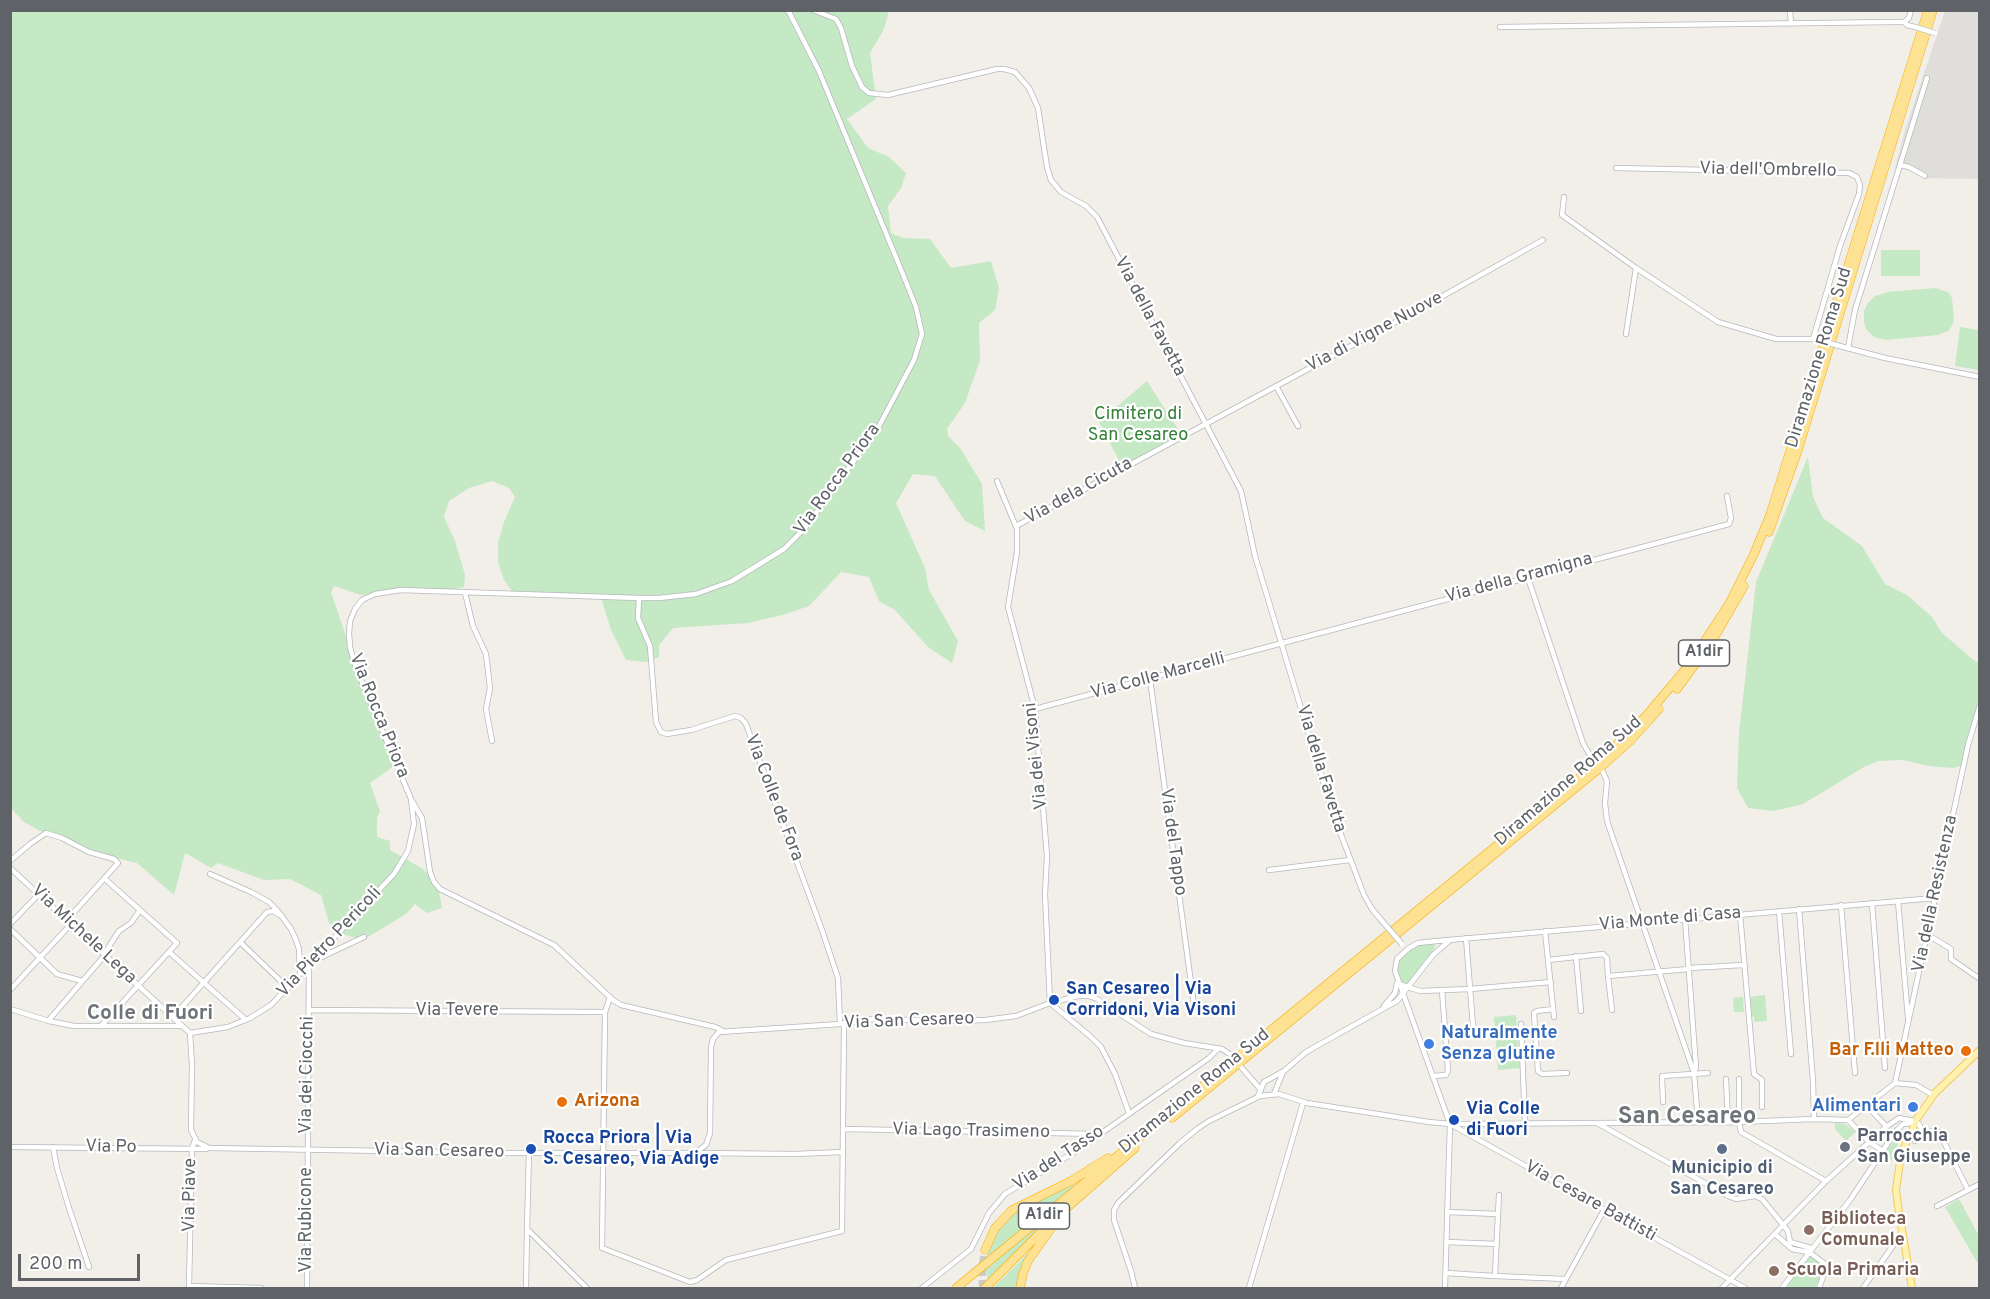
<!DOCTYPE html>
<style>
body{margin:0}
#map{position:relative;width:1990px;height:1299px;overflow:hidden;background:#f1efe8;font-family:Overpass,sans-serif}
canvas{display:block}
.frame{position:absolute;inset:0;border:12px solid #5f6368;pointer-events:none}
.scale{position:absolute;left:18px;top:1254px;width:122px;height:27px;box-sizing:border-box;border:3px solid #5f6368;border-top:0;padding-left:8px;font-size:18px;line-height:21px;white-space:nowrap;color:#5f6368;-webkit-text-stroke:4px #fff;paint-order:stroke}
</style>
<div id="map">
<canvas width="1990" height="1299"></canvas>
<div class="frame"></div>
<div class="scale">200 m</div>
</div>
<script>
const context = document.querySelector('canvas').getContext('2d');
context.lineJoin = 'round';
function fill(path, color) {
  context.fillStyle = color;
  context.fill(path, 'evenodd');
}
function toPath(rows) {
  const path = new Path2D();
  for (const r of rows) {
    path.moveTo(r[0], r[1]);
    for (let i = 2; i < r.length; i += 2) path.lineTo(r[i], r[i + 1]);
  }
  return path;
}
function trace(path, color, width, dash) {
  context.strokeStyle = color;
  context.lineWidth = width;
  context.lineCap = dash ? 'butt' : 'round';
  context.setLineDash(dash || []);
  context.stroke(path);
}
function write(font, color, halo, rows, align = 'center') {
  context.font = font + ' Overpass,sans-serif';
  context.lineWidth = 4.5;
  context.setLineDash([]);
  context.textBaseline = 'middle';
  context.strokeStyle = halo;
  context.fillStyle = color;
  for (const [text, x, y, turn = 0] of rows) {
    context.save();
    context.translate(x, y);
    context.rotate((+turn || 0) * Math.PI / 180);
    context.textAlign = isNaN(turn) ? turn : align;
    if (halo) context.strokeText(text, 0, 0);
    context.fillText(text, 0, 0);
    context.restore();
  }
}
fill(toPath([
 [1945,11,1979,11,1979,179,1924,178,1912,170,1895,168,1906,127]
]), '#e0deda');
fill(toPath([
 [10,11,889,11,884,29,870,53,876,99,847,119,868,148,889,157,906,173,901,188,888,206,891,233,903,238,930,239,951,268,991,261,999,288,995,310,979,323,980,360,965,403,947,429,948,436,960,448,982,484,985,531,965,521,935,476,913,474,896,503,925,568,929,590,958,641,952,663,928,647,895,610,879,601,869,577,841,572,809,606,782,615,748,623,673,628,659,645,659,657,646,662,626,660,611,630,601,597,514,594,504,580,498,562,498,543,504,522,515,497,509,488,492,481,469,488,449,501,444,517,455,541,465,575,464,587,441,592,395,590,361,595,334,586,331,592,355,663,394,766,370,783,380,811,377,818,377,837,390,841,390,850,423,869,438,885,442,908,427,913,415,904,406,914,363,940,342,934,329,923,321,895,290,879,264,880,218,863,211,868,185,853,174,895,137,863,89,852,62,838,40,831,24,822,10,807],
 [1881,250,1920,250,1920,276,1881,276],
 [1935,288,1948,292,1952,298,1954,319,1952,326,1948,331,1938,335,1886,340,1874,337,1866,329,1864,322,1864,311,1868,303,1875,296,1888,292],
 [1960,327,1979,330,1979,370,1955,366],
 [1147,381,1181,434,1122,466,1099,422],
 [1808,457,1813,497,1823,518,1862,546,1885,584,1907,595,1932,617,1942,633,1976,662,1979,662,1979,706,1964,765,1953,768,1929,766,1903,760,1879,761,1864,767,1803,804,1774,811,1748,808,1737,788,1739,734,1756,582],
 [1436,943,1432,953,1410,982,1406,984,1400,984,1396,970,1399,961,1409,950,1417,945],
 [1765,995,1767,1021,1754,1022,1754,1017,1752,1017,1750,997],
 [1743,997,1744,1012,1734,1012,1733,998],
 [1516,1015,1520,1068,1498,1070,1494,1017],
 [1835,1123,1845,1124,1855,1132,1846,1141,1835,1129],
 [1904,1128,1900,1135,1894,1162,1884,1154],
 [1077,1184,986,1258,990,1245,1000,1226,1010,1215,1032,1202],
 [1088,1185,1026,1243,988,1280,986,1269],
 [1959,1199,1979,1236,1979,1262,1977,1262,1945,1207],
 [1032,1249,1025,1263,1018,1288,993,1288],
 [1809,1256,1819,1262,1822,1267,1822,1272,1815,1288,1785,1288]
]), '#c5e8c5');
trace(toPath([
 [983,1288,982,1271,985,1250]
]), '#ccccc8', 8, [8, 4]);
const minor = toPath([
 [813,10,836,19,841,28,852,66,862,87,869,93,888,95,997,69,1004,69,1015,72,1029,88,1038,108,1047,167,1051,180,1061,192,1086,206,1097,217,1241,491,1255,556,1332,811,1364,895,1372,909,1382,921],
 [1790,10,1791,24],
 [1904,22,1909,18,1911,10],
 [1500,27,1895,22,1904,22,1907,25,1915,27],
 [1900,165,1909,167,1925,176],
 [1616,168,1849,173,1857,177,1860,185,1859,194,1840,246,1813,339],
 [1564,197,1562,215,1636,268,1718,322,1776,339,1814,339],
 [1626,334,1636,268],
 [1836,345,1885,358,1980,377],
 [1848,348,1855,310,1927,78],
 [1276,386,1298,426],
 [997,481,1017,529,1017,552,1008,607,1035,709,1047,856,1045,894,1050,1003],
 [1016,526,1416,311,1543,240],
 [1528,578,1583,743,1592,759],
 [465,593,473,626,486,654,490,688,486,709,492,741],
 [639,598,638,618,650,646,656,722,661,732,667,734,691,730,735,716,741,718,746,724,822,930,838,978,840,1024],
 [1150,679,1194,1005],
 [1035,709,1729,524,1731,518,1727,496],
 [1602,770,1607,781,1605,803,1607,821,1694,1073,1698,1121],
 [412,801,422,818,430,872,434,882,440,889,554,945,613,1000,621,1005,715,1027,723,1031],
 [10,861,30,844,46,833,62,838,89,852,114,859,118,863,67,920],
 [10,868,190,1033,192,1065,191,1130,197,1142,209,1148,506,1153,695,1153,706,1145,710,1133,711,1048,713,1039,719,1032,840,1024,872,1019,954,1021,985,1020,1016,1016,1050,1003,1078,996,1089,996,1097,999,1151,1034,1184,1043,1222,1049,1231,1055],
 [1269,870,1350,860],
 [210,874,251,892,269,902,277,910,291,929,296,940,299,949,300,974],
 [1898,901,1908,1018],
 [1872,903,1885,1068],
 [1841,905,1855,1073],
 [1799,909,1813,1081,1814,1119],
 [1779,911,1791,1054],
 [1740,914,1754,1074,1762,1080,1762,1107],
 [1685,919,1696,1067,1694,1073],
 [10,924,39,894],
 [10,929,57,974,82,981],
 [1545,931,1554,1017],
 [1928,935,1951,949,1951,959,1980,979],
 [1466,938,1473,1026],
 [240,942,288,988],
 [169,952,246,1020],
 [104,954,119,931,131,923,140,910],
 [1576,956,1581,1011],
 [1548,960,1603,954,1607,958,1608,976,1689,969],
 [1689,968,1744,965],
 [1608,976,1612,1010],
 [1399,984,1420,991,1470,989,1551,982],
 [10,990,71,924],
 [610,997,605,1012,602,1248,690,1282,697,1280,726,1260,842,1231,844,1023],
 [1050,1003,1091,1037,1101,1047,1115,1074,1129,1113],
 [1384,1006,1395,993,1397,983],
 [10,1009,49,1021,74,1026,182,1026],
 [1553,1009,1537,1011,1534,1013,1538,1071,1542,1074,1567,1073],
 [309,1010,605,1012],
 [173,1017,267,912,273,911,282,916],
 [48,1021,105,955],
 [1521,1024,1525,1123],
 [101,1026,177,943,105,879],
 [190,1033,228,1027,250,1018,271,1005,394,874,408,851,414,824,411,799,356,668,350,647,349,633,350,621,355,609,362,600,375,594,401,590,639,598,659,598,696,594,732,581,784,549,805,528,878,428,914,360,922,334,916,307,902,272,819,71,789,12,786,10],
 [1241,1067,1261,1090],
 [1433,1076,1446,1075,1448,1071,1442,990],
 [1726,1079,1728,1122],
 [1739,1079,1739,1122,1741,1132,1826,1181],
 [1895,1083,1968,745,1980,705],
 [1274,1094,1283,1072],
 [1258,1096,1264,1082,1284,1071,1306,1052,1397,1001,1433,955,1450,940],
 [1663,1102,1662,1076,1708,1073],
 [1866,1105,1886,1126],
 [1848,1120,1869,1142,1883,1151],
 [1597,1123,1728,1196,1736,1199,1755,1196,1762,1199,1788,1231,1790,1242,1811,1248],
 [1919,1124,1924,1135],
 [1452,1125,1745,1288],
 [844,1129,1099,1134],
 [195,1140,192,1149,189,1286,261,1288],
 [1915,1141,1931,1131,1939,1132,1968,1190],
 [10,1147,206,1149],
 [53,1147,57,1168,69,1208,89,1267],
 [529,1152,527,1229,587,1288],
 [695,1153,795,1154,843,1152],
 [1937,1206,1980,1184],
 [1447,1212,1498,1214,1499,1195],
 [1775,1234,1792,1249,1808,1252],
 [1447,1242,1497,1244],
 [1809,1252,1825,1264,1825,1271,1819,1288],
 [1446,1273,1495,1276,1498,1214],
 [1495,1276,1565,1279],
 [307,1288,309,963,364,937],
 [526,1288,527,1229],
 [922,1288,971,1249,989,1213,1005,1194,1073,1153,1209,1058,1218,1049],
 [1135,1288,1131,1271,1114,1220,1114,1210,1118,1203,1180,1143,1197,1129,1209,1121,1260,1096,1279,1094,1307,1103,1429,1122,1450,1124,1739,1122,1814,1119,1848,1120,1895,1083,1916,1085,1933,1095],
 [1249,1288,1303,1103],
 [1445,1288,1450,1124,1395,971,1397,959,1409,948,1418,943,1437,941,1935,898],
 [1561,1288,1604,1210],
 [1722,1288,1826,1181,1886,1127,1899,1118,1914,1121],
 [1782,1288,1850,1200,1896,1131,1903,1124,1912,1123],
 [1863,1288,1900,1236]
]);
const major = toPath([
 [1916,1120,1935,1093,1980,1050],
 [1912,1288,1898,1206,1896,1190,1901,1154,1914,1126]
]);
const highway = toPath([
 [1769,532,1798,450,1933,10],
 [1677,689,1714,638,1744,586],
 [1172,1118,1601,767,1630,741,1659,709],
 [985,1250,995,1228,1012,1210,1071,1181,1108,1158],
 [956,1288,1584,774,1611,750,1646,716,1689,665,1729,604,1754,554,1770,515,1928,10],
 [985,1288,1054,1219,1135,1148],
 [1020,1288,1023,1274,1028,1261,1052,1227]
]);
trace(minor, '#b5b8bc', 6);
trace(major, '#f2c960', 8);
trace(highway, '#f9ab00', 9);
trace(minor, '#fff', 4.5);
trace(major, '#fff2af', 6);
trace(highway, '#fde293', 8);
const minorBridge = toPath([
 [1915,27,1935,33],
 [1817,339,1836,345],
 [1382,921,1402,944]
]);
trace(minorBridge, '#b5b8bc', 6, []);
trace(minorBridge, '#fff', 4.5);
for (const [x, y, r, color] of [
 [1054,1000,6,"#1a4fb4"],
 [1429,1044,6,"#3f7fe0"],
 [1966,1051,6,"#e8710a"],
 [562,1102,6,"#e8710a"],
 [1913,1107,6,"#3f7fe0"],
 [1454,1120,6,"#1a4fb4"],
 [1845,1147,6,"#6b7280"],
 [531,1149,6,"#1a4fb4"],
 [1722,1149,6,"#5c6f8a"],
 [1809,1230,6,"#8d6e63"],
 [1774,1271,6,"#8d6e63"]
]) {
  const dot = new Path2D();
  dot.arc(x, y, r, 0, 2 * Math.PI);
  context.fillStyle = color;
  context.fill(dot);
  trace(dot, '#fff', 2);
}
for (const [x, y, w] of [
 [1704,653,51],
 [1044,1216,51]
]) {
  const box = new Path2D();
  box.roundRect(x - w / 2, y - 13, w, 26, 4.5);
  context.fillStyle = '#fff';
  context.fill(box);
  trace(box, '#5f6368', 1.5);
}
write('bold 16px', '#5f6368', null, [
 ["A1dir",1704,653],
 ["A1dir",1044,1216]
]);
write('18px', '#5f6368', '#fff', [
 ["Via dell'Ombrello",1768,171,1],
 ["Via della Favetta",1149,317,62],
 ["Via di Vigne Nuove",1375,333,-28],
 ["Diramazione Roma Sud",1820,358,-73],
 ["Via Rocca Priora",838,480,-54],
 ["Via dela Cicuta",1079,492,-29],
 ["Via della Gramigna",1519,579,-15],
 ["Via Colle Marcelli",1158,677,-15],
 ["Via Rocca Priora",378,716,68],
 ["Via dei Visoni",1037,756,-96],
 ["Via della Favetta",1320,769,73],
 ["Diramazione Roma Sud",1569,782,-41],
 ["Via Colle de Fora",773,798,69],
 ["Via del Tappo",1172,842,82],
 ["Via della Resistenza",1936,894,-78],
 ["Via Monte di Casa",1670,920,-5],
 ["Via Michele Lega",83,935,43],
 ["Via Pietro Pericoli",330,943,-47],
 ["Via Tevere",457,1011],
 ["Via San Cesareo",909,1022,-2],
 ["Via dei Ciocchi",308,1075,-89],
 ["Diramazione Roma Sud",1195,1092,-39],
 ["Via Lago Trasimeno",971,1132,1],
 ["Via Po",111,1148,1],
 ["Via San Cesareo",439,1152,1],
 ["Via del Tasso",1059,1159,-33],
 ["Via Piave",191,1195,-89],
 ["Via Cesare Battisti",1590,1202,29],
 ["Via Rubicone",307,1220,-90]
]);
write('18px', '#348238', '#fff', [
 ["Cimitero di",1138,415],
 ["San Cesareo",1138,436]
]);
write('bold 18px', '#164399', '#fff', [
 ["San Cesareo | Via",1066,990],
 ["Corridoni, Via Visoni",1066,1011],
 ["Via Colle",1466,1110],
 ["di Fuori",1466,1131],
 ["Rocca Priora | Via",543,1139],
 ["S. Cesareo, Via Adige",543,1160]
], 'left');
write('bold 18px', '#366cbe', '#fff', [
 ["Naturalmente",1441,1034],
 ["Senza glutine",1441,1055],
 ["Alimentari",1901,1107,"right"]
], 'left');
write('bold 18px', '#c56008', '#fff', [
 ["Bar F.lli Matteo",1954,1051],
 ["Arizona",574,1102,"left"]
], 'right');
write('bold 18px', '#5b616d', '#fff', [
 ["Parrocchia",1857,1137],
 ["San Giuseppe",1857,1158]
], 'left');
write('bold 18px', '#4e5e75', '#fff', [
 ["Municipio di",1722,1169],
 ["San Cesareo",1722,1190]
]);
write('bold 18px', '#785e54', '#fff', [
 ["Biblioteca",1821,1220],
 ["Comunale",1821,1241],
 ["Scuola Primaria",1786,1271]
], 'left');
write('bold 21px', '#70757a', '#fff', [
 ["Colle di Fuori",150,1015]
]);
write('bold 24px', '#70757a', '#fff', [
 ["San Cesareo",1687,1118]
]);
</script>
